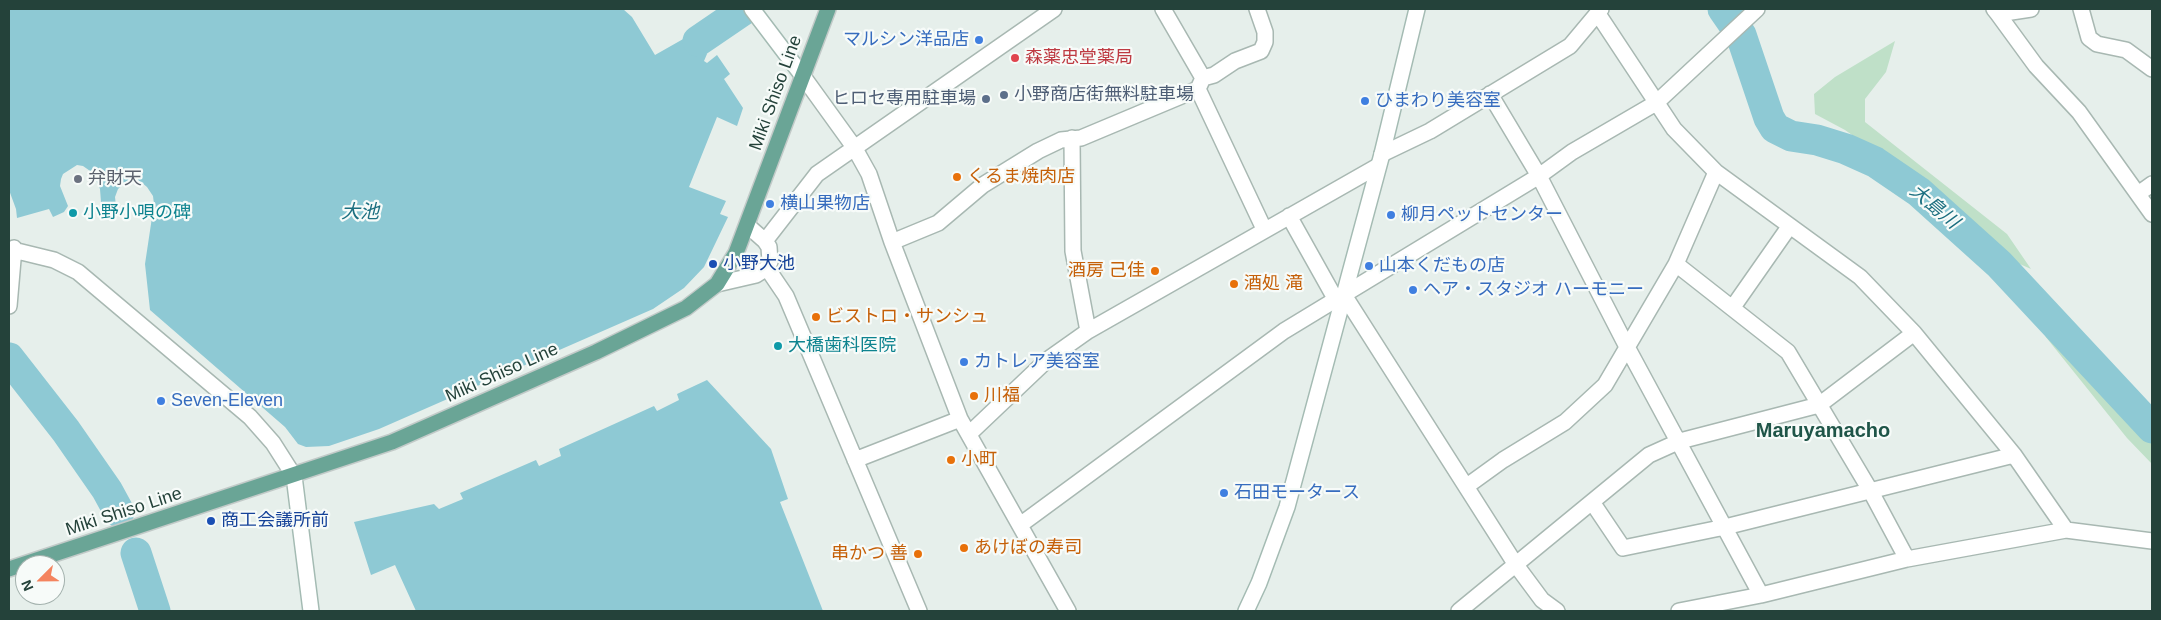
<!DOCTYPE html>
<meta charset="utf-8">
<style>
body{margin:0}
#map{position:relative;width:2161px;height:620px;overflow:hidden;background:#e6efeb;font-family:Helvetica,sans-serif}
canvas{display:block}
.frame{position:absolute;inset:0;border:10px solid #24423a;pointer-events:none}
.north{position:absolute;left:15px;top:555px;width:50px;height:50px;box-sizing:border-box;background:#f7fbf9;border:1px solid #a3b1ad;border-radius:50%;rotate:247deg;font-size:14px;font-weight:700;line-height:20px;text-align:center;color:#24423a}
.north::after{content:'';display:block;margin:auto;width:18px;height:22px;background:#f4845f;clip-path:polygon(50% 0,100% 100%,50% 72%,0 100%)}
</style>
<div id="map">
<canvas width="2161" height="620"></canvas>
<div class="frame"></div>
<div class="north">N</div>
</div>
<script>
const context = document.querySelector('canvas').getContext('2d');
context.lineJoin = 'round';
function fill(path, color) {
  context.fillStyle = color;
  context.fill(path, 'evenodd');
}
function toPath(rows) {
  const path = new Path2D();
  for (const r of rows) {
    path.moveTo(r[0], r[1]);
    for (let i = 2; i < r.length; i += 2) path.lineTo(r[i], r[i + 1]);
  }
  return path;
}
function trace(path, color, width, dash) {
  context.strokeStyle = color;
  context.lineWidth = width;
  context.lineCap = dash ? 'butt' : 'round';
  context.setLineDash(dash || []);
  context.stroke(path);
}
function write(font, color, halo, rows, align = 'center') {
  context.font = font + ' Helvetica,"Noto Sans JP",sans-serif';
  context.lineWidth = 4.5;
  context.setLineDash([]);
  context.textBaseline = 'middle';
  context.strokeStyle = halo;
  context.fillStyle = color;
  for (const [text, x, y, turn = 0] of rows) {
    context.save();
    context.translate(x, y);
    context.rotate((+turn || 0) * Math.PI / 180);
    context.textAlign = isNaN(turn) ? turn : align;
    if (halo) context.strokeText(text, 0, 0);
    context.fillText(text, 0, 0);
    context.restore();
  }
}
fill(toPath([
 [1895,41,1886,72,1865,99,1865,122,2007,234,2031,269,2004,257,1945,200,1845,130,1815,114,1814,94,1835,77],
 [2045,336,2060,345,2092,374,2152,436,2152,464,2127,438]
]), '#bfe0c8');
fill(toPath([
 [9,9,623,9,632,17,655,55,692,34,707,54,704,61,707,63,717,55,730,74,724,79,743,108,737,126,717,117,689,187,726,201,720,214,728,217,704,267,684,288,653,309,379,429,329,446,306,447,298,444,285,427,150,310,145,264,154,204,153,196,147,187,141,182,127,181,118,189,115,197,116,206,111,207,101,202,100,189,93,173,83,166,77,165,63,174,61,179,60,186,68,206,64,212,53,217,49,209,17,218,16,209,9,190],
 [707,380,771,449,788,499,780,502,823,611,416,611,395,565,371,575,354,522,434,504,439,509,463,499,460,493,536,460,539,466,561,456,559,449,654,406,657,411,679,400,677,394]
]), '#8ec9d4');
trace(toPath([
 [1723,9,1741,35,1769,118,1775,128,1791,136,1817,140,1846,149,1875,162,1919,192,1999,264,2152,428],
 [698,41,745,9],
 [9,358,66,431,107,490,119,512],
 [136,553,155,611]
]), '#8ec9d4', 31);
const street = toPath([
 [1994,9,1998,14,2031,9],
 [2081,9,2089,38,2097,44,2126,50,2152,69],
 [1598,14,1674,129,1716,172,1860,277,1914,333,2014,455,2066,530],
 [1998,14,2036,66,2079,112,2152,214],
 [802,75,854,147,869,174,892,242,960,419,1068,611],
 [1203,78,1214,75,1235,61,1261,51,1265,42,1265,32,1257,9],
 [1198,89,1264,229],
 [1490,94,1539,176,1626,345,1761,595],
 [1072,138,1073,251,1088,331],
 [1382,154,1430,131,1570,46,1601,9],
 [2138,194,2152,184],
 [1289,216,1336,300],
 [748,226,765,241,769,247,770,262,767,268,786,296,919,611],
 [765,241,817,174,1054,9],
 [892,242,938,223,983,185,1038,151,1061,140,1081,138,1198,89,1203,78,1163,9],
 [9,249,54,260,78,272,250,417,273,443,294,476],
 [1676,264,1788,352,1870,490,1907,559],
 [717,284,756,275,767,268],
 [1344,295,1516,565,1542,600,1557,611],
 [9,306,14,248],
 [1733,307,1789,227],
 [969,434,1047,360,1088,331,1378,166],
 [855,460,960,419],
 [1467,486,1503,460,1565,422,1605,385,1676,264,1716,172],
 [1592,502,1623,548,1725,527,2014,455],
 [1020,525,1284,331,1539,176,1572,152,1656,103,1757,9],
 [1459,611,1649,455,1680,441,1819,405,1914,333],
 [1679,611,1761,595,1907,559,2066,530,2152,541]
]);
const secondary = toPath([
 [752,9,802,75],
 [294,476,311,611],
 [1246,611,1259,583,1287,507,1382,154,1417,9]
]);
const primary = toPath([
 [9,569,392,442,596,352,686,308,717,284,736,253,828,9]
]);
trace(street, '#a8b8b2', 18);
trace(secondary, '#a4bbb3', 18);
trace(primary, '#c2cac8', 18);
trace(street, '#fff', 15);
trace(secondary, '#fff', 15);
trace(primary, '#6aa596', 15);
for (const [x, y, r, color] of [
 [979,40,5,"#3f7fe0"],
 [1015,58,5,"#e0444e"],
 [1004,95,5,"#5c6f8a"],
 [986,99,5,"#5c6f8a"],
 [1365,101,5,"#3f7fe0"],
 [957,177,5,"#e8710a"],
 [78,179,5,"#6b7280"],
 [770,204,5,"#3f7fe0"],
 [73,213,5,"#0f9aa8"],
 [1391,215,5,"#3f7fe0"],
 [713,264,5,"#1a4fb4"],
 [1369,266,5,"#3f7fe0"],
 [1155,271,5,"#e8710a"],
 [1234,284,5,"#e8710a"],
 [1413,290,5,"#3f7fe0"],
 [816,317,5,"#e8710a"],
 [778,346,5,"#0f9aa8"],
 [964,362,5,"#3f7fe0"],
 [974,396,5,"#e8710a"],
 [161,401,5,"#3f7fe0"],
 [951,460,5,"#e8710a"],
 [1224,493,5,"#3f7fe0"],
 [211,521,5,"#1a4fb4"],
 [964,548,5,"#e8710a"],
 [918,554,5,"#e8710a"]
]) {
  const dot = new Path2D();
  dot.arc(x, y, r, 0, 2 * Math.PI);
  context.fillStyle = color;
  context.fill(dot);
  trace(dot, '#f7fbf9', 2);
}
write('18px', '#366cbe', '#f7fbf9', [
 ["マルシン洋品店",969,40,"right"],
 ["ひまわり美容室",1375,101],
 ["横山果物店",780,204],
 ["柳月ペットセンター",1401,215],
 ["山本くだもの店",1379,266],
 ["ヘア・スタジオ ハーモニー",1423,290],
 ["カトレア美容室",974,362],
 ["Seven-Eleven",171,401],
 ["石田モータース",1234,493]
], 'left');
write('18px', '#be3a42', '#f7fbf9', [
 ["森薬忠堂薬局",1025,58]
], 'left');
write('18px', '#24423a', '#f7fbf9', [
 ["Miki Shiso Line",776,93,-70],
 ["Miki Shiso Line",502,373,-24],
 ["Miki Shiso Line",124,512,-18]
]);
write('18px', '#4e5e75', '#f7fbf9', [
 ["小野商店街無料駐車場",1014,95],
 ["ヒロセ専用駐車場",976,99,"right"]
], 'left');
write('18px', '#c56008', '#f7fbf9', [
 ["くるま焼肉店",967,177],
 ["酒房 己佳",1145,271,"right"],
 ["酒処 滝",1244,284],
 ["ビストロ・サンシュ",826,317],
 ["川福",984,396],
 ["小町",961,460],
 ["あけぼの寿司",974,548],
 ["串かつ 善",908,554,"right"]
], 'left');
write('18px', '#5b616d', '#f7fbf9', [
 ["弁財天",88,179]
], 'left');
write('18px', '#0d838f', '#f7fbf9', [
 ["小野小唄の碑",83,213],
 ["大橋歯科医院",788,346]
], 'left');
write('18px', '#164399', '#f7fbf9', [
 ["小野大池",723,264],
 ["商工会議所前",221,521]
], 'left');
write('italic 19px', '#1c6f80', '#f7fbf9', [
 ["大島川",1934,207,40],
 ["大池",360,213]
]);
write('bold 20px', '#1f5548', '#f7fbf9', [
 ["Maruyamacho",1823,431]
]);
</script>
